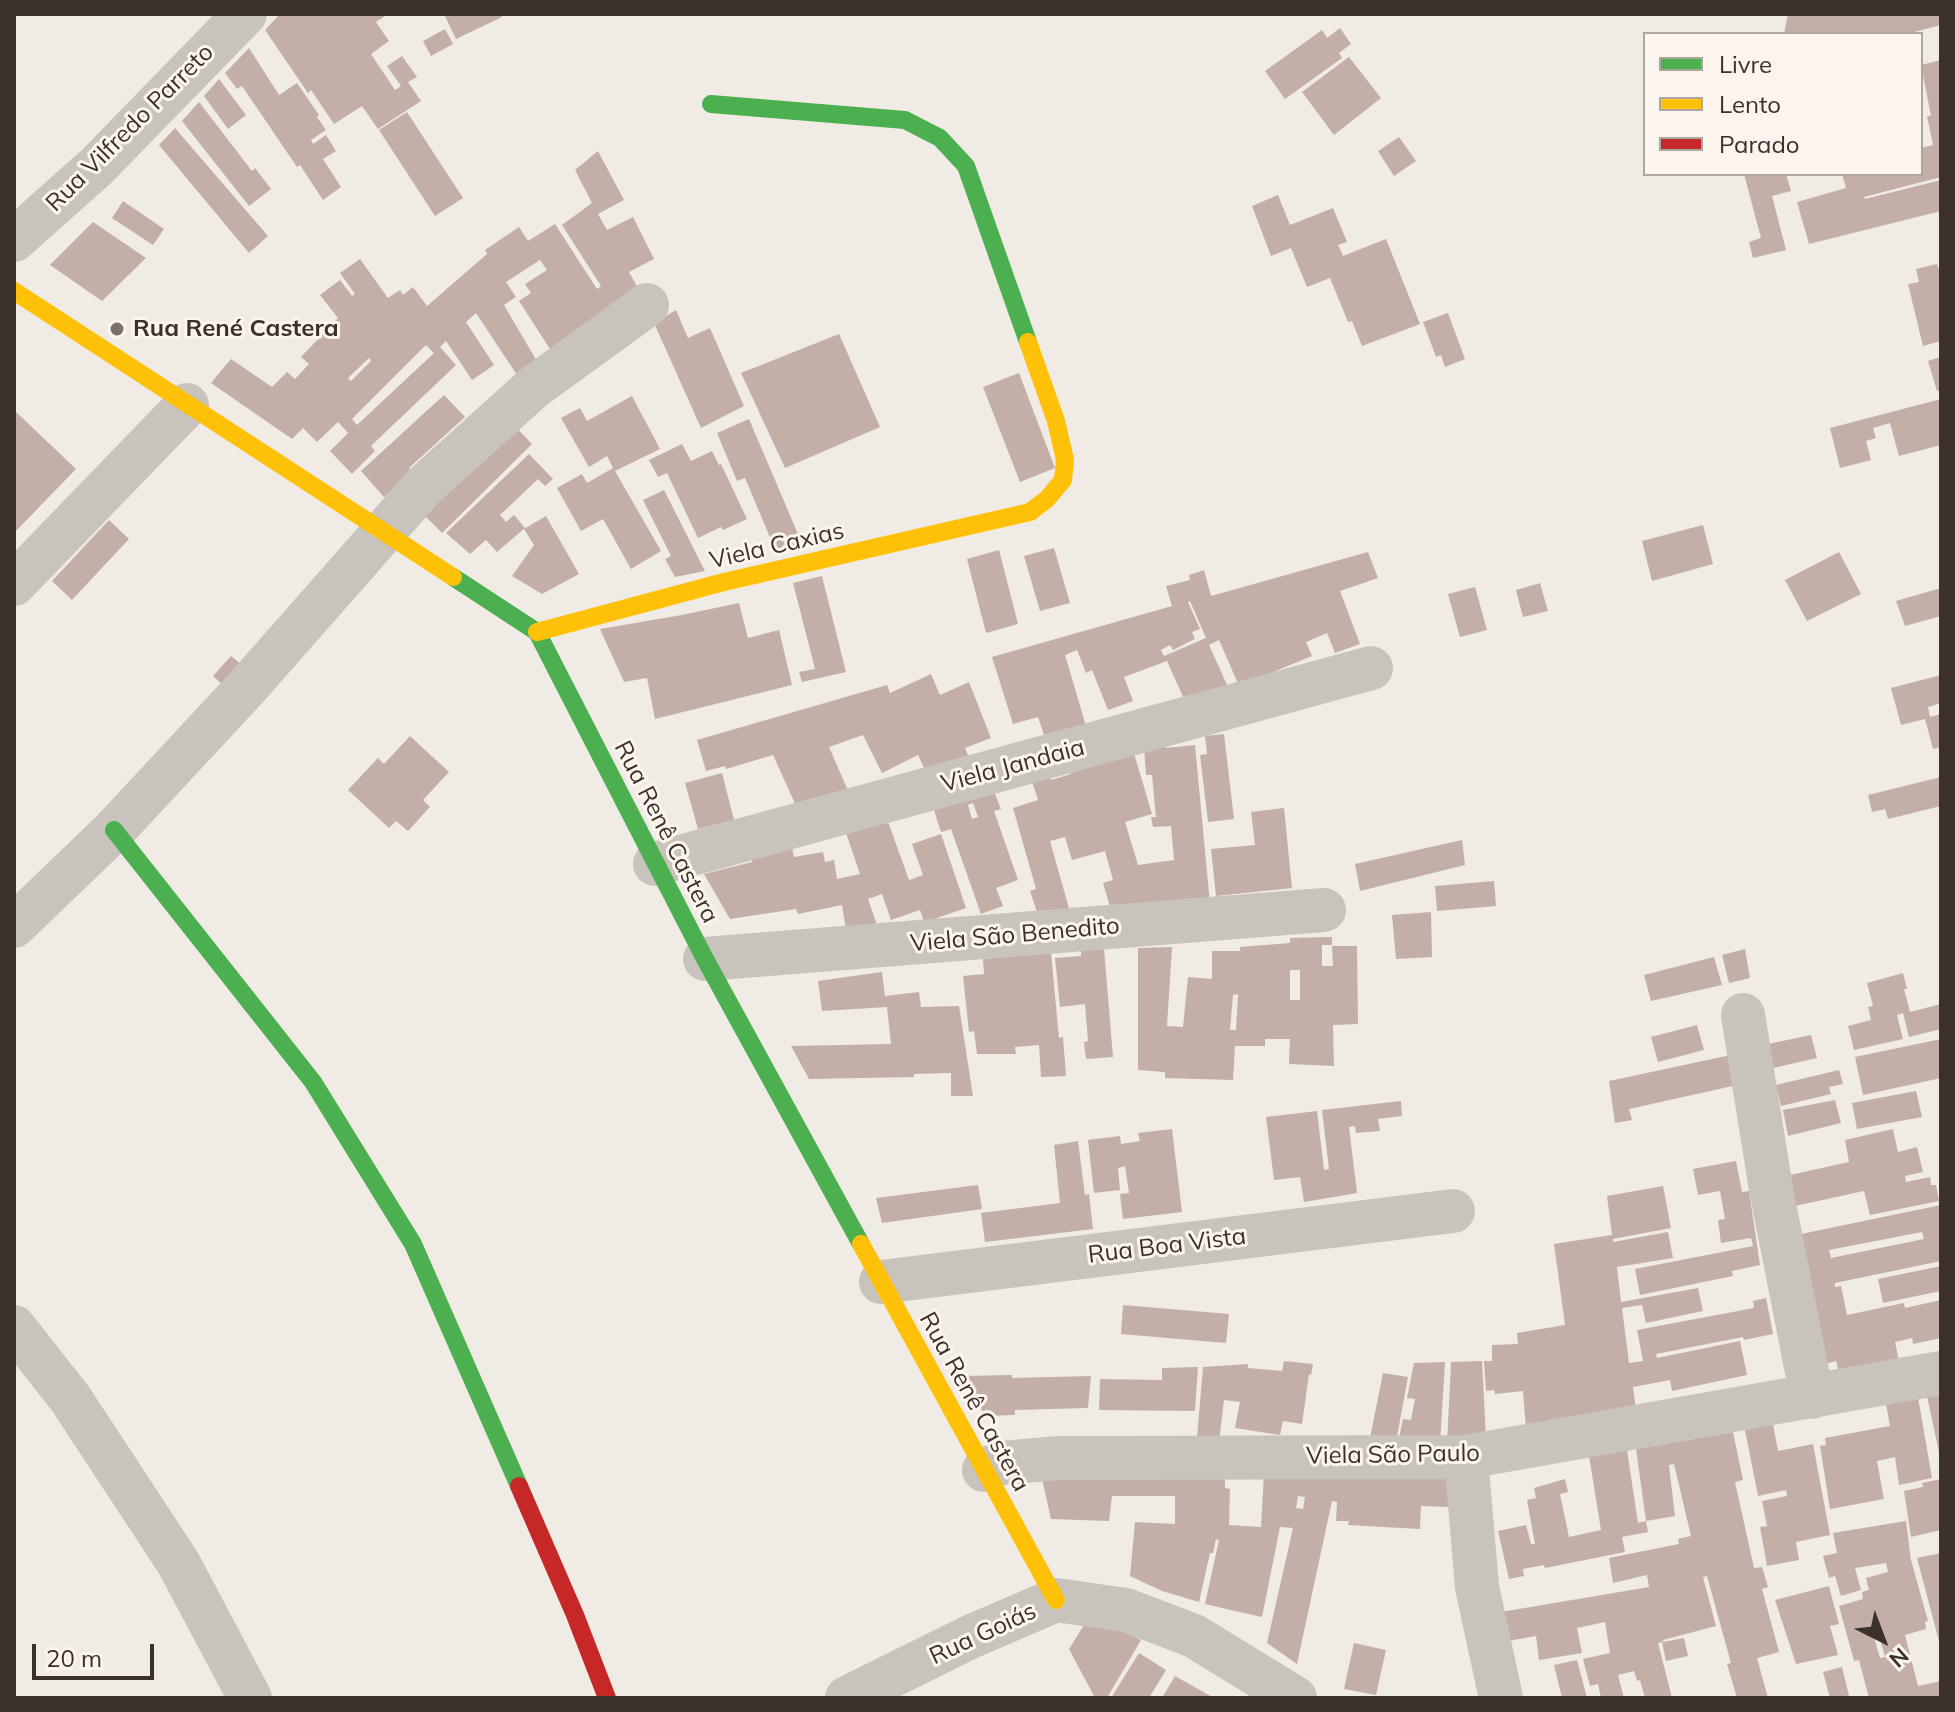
<!DOCTYPE html>
<meta charset="utf-8">
<style>
body{margin:0}
#map{position:relative;width:1955px;height:1712px;overflow:hidden;background:#f0ebe5;font-family:Mulish,sans-serif}
canvas{display:block}
.frame{position:absolute;inset:0;border:16px solid #3b302b;pointer-events:none}
.legend{position:absolute;left:1643px;top:32px;width:280px;height:144px;box-sizing:border-box;background:#fbf5ee;border:2px solid #aea6a0;margin:0;padding:10px 14px;list-style:none;font-size:24px;color:#3b302b}
.legend li{display:flex;align-items:center;gap:16px;height:40px}
.legend b{width:40px;border:2px solid #aea6a0}
.north{position:absolute;left:1843px;top:1600px;width:80px;height:80px;-webkit-text-stroke:6px #fbf5ee;paint-order:stroke;rotate:138deg;font-size:22px;font-weight:700;line-height:32px;text-align:center;color:#3b302b}
.north::after{content:'';display:block;margin:auto;width:28px;height:36px;background:#3b302b;clip-path:polygon(50% 0,100% 100%,50% 72%,0 100%)}
.scale{position:absolute;left:32px;top:1644px;width:122px;height:36px;box-sizing:border-box;border:4px solid #3b302b;border-top:0;padding-left:10px;font-size:24px;line-height:28px;white-space:nowrap;color:#3b302b;-webkit-text-stroke:6px #fbf5ee;paint-order:stroke}
</style>
<div id="map">
<canvas width="1955" height="1712"></canvas>
<div class="frame"></div>
<ul class="legend">
<li><b style="height:10px;background:#4caf50"></b>Livre</li>
<li><b style="height:10px;background:#ffc107"></b>Lento</li>
<li><b style="height:10px;background:#c62828"></b>Parado</li>
</ul>
<div class="north">N</div>
<div class="scale">20 m</div>
</div>
<script>
const context = document.querySelector('canvas').getContext('2d');
context.lineJoin = 'round';
function fill(path, color) {
  context.fillStyle = color;
  context.fill(path, 'evenodd');
}
function toPath(rows) {
  const path = new Path2D();
  for (const r of rows) {
    path.moveTo(r[0], r[1]);
    for (let i = 2; i < r.length; i += 2) path.lineTo(r[i], r[i + 1]);
  }
  return path;
}
function trace(path, color, width, dash) {
  context.strokeStyle = color;
  context.lineWidth = width;
  context.lineCap = dash ? 'butt' : 'round';
  context.setLineDash(dash || []);
  context.stroke(path);
}
function write(font, color, halo, rows, align = 'center') {
  context.font = font + ' Mulish,sans-serif';
  context.lineWidth = 6;
  context.setLineDash([]);
  context.textBaseline = 'middle';
  context.strokeStyle = halo;
  context.fillStyle = color;
  for (const [text, x, y, turn = 0] of rows) {
    context.save();
    context.translate(x, y);
    context.rotate((+turn || 0) * Math.PI / 180);
    context.textAlign = isNaN(turn) ? turn : align;
    if (halo) context.strokeText(text, 0, 0);
    context.fillText(text, 0, 0);
    context.restore();
  }
}
fill(toPath([
 [280,14,388,14,376,22,389,41,371,54,395,90,401,86,387,66,402,56,417,77,408,82,421,101,378,129,362,106,334,124,311,90,308,93,265,30],
 [444,14,501,14,502,17,456,39],
 [1788,14,1941,14,1941,25,1907,34,1784,34],
 [1340,28,1351,44,1339,53,1342,58,1285,99,1265,71,1322,30,1327,38],
 [445,29,453,44,431,56,423,41],
 [249,48,279,95,297,83,319,115,317,117,326,130,311,140,313,144,326,135,336,151,323,159,341,187,323,200,300,165,297,167,242,86,237,89,225,73],
 [1349,57,1381,98,1334,135,1302,92],
 [1941,60,1941,177,1864,197,1865,199,1941,180,1941,211,1809,244,1797,202,1846,188,1842,174,1921,174,1921,148,1933,145,1927,116,1931,116,1921,65],
 [219,79,246,115,228,129,204,96],
 [199,102,252,171,255,168,271,189,249,206,182,121],
 [407,112,463,198,435,216,379,130],
 [175,128,268,236,249,253,159,145],
 [1399,137,1416,161,1394,176,1378,151],
 [598,151,624,200,598,214,607,230,633,217,654,259,629,272,638,288,550,349,519,301,531,293,525,284,547,270,540,260,506,282,516,297,504,305,538,363,519,378,476,313,466,322,494,365,472,380,446,341,440,347,456,365,371,446,375,451,352,474,330,451,348,433,338,422,317,442,303,428,292,439,211,383,231,359,272,387,287,372,295,379,309,364,301,357,338,318,320,295,340,280,352,296,355,294,340,273,360,259,388,298,400,290,403,295,413,287,427,306,487,254,485,250,519,227,528,241,555,224,597,289,601,286,562,225,592,203,575,170],
 [426,345,434,353,357,425,352,419],
 [369,358,371,361,351,381,348,378],
 [1744,174,1786,174,1791,191,1772,196,1786,250,1753,258,1749,242,1761,238],
 [1278,195,1290,225,1333,208,1347,242,1338,245,1343,256,1386,239,1420,324,1362,346,1352,321,1348,322,1330,278,1307,287,1291,248,1271,256,1252,206],
 [123,201,164,229,153,245,112,218],
 [93,222,146,258,102,301,50,265],
 [1937,264,1941,275,1941,341,1923,346,1908,284,1919,282,1916,269],
 [676,310,688,338,710,328,744,406,701,428,654,323],
 [1448,313,1465,359,1445,367,1441,355,1436,357,1423,322],
 [839,334,880,427,785,468,741,373],
 [1941,357,1941,390,1937,391,1928,361],
 [1019,373,1055,468,1020,482,983,387],
 [444,395,465,417,409,468,412,472,384,497,361,471],
 [632,396,660,449,615,471,661,551,631,569,603,519,581,531,557,488,582,474,587,483,613,468,607,456,589,467,561,418,580,408,587,421],
 [1941,399,1941,445,1899,456,1890,423,1873,428,1876,438,1866,441,1871,460,1840,468,1830,428],
 [14,410,76,469,14,533],
 [749,419,804,548,777,554,745,478,737,481,717,433],
 [511,422,532,444,442,533,422,513],
 [682,444,691,461,712,451,719,465,721,464,747,519,723,530,721,527,698,538,667,473,658,477,649,460],
 [529,454,553,479,545,486,538,479,500,515,506,522,514,515,525,528,497,552,486,540,470,554,446,533],
 [664,490,705,571,675,577,665,559,671,556,643,500],
 [546,516,579,574,542,594,512,576,534,545,524,529],
 [109,520,129,539,72,600,52,581],
 [1703,525,1713,564,1652,581,1642,541],
 [1054,548,1070,603,1040,611,1024,556],
 [999,550,1018,624,986,633,967,559],
 [1368,552,1378,578,1340,591,1360,644,1335,653,1327,633,1306,642,1312,656,1239,686,1219,640,1209,645,1228,687,1184,699,1167,661,1124,677,1133,701,1108,710,1092,670,1086,673,1077,650,1065,655,1086,726,1045,738,1038,717,1013,724,992,657,1172,606,1166,586,1190,580,1189,575,1204,570,1211,596],
 [1190,601,1206,638,1164,656,1161,650,1170,645,1173,650,1195,639,1192,632,1200,629,1188,602],
 [1839,552,1861,594,1807,621,1785,580],
 [822,576,846,672,802,682,799,672,815,669,793,583],
 [1540,583,1548,611,1523,617,1516,590],
 [1475,587,1487,630,1460,637,1448,594],
 [1941,588,1941,616,1905,626,1896,601],
 [739,603,748,638,779,630,792,685,655,719,647,678,624,682,600,629,682,615],
 [231,656,249,671,231,692,213,676],
 [931,674,940,695,969,682,991,738,965,748,970,760,927,774,918,755,882,773,863,735,829,747,849,793,797,808,773,755,726,769,725,766,706,771,697,740,887,685,890,693],
 [1941,675,1941,703,1928,707,1930,717,1941,714,1941,747,1933,749,1925,719,1901,725,1891,688],
 [1224,734,1234,819,1208,822,1200,755,1207,754,1205,736],
 [410,736,449,772,423,800,430,807,408,831,396,821,389,828,348,790,378,758,384,764],
 [1165,740,1166,748,1195,745,1210,904,1112,913,1103,883,1113,880,1105,851,1072,860,1065,837,1050,841,1070,912,1038,915,1030,891,1036,889,1013,808,1038,800,1031,778,1049,773,1051,780,1071,774,1069,768,1133,750,1152,814,1125,822,1138,865,1174,860,1171,826,1153,827,1151,817,1156,817,1152,775,1146,775,1144,747],
 [722,773,734,820,698,829,685,783],
 [1941,777,1941,806,1888,819,1885,809,1872,812,1868,795],
 [993,789,1001,809,994,811,1018,880,996,888,1003,906,981,914,951,829,941,832,933,807],
 [973,803,978,817,972,819,968,805],
 [1284,808,1292,888,1216,896,1211,849,1255,845,1251,812],
 [887,819,909,880,923,875,912,844,941,834,966,908,937,918,939,923,925,924,920,910,891,920,882,894,868,899,878,928,846,930,842,905,798,914,796,909,730,919,704,874,752,862,751,854,792,847,794,857,823,852,825,862,834,860,837,879,860,874,845,830],
 [1462,840,1465,865,1360,891,1355,864],
 [1494,881,1496,906,1437,911,1435,886],
 [1431,912,1432,957,1396,959,1392,915],
 [1332,937,1332,945,1322,945,1322,966,1333,966,1332,946,1357,946,1358,1024,1333,1025,1334,1066,1289,1064,1290,1039,1265,1039,1265,1046,1235,1046,1233,1080,1165,1078,1165,1072,1138,1070,1138,948,1172,947,1167,1026,1183,1027,1188,977,1212,979,1212,951,1240,951,1240,947,1290,943,1290,938],
 [1290,970,1300,970,1300,1000,1290,1000],
 [1238,994,1236,1030,1230,1030,1233,995],
 [1104,949,1113,1057,1086,1059,1084,1042,1088,1041,1085,1004,1060,1007,1055,958,1081,956,1081,951],
 [1745,949,1750,978,1729,983,1722,955],
 [1051,953,1059,1038,1063,1037,1066,1076,1041,1077,1039,1045,1015,1047,1016,1054,977,1054,974,1031,969,1032,963,976,984,974,983,959],
 [1714,957,1722,985,1651,1001,1644,975],
 [882,972,885,996,919,992,921,1007,959,1006,973,1096,951,1096,951,1073,914,1074,914,1077,809,1079,791,1046,891,1044,887,1007,822,1011,818,981],
 [1903,973,1907,989,1904,989,1910,1012,1941,1004,1941,1029,1909,1037,1903,1013,1897,1015,1903,1039,1854,1050,1848,1026,1871,1020,1868,1007,1873,1006,1867,983],
 [1697,1025,1704,1050,1658,1062,1651,1037],
 [1811,1035,1817,1058,1773,1068,1768,1044],
 [1941,1039,1941,1078,1863,1095,1855,1057],
 [1731,1055,1737,1085,1629,1109,1632,1120,1615,1123,1609,1081],
 [1839,1070,1843,1084,1829,1087,1831,1094,1781,1106,1776,1085],
 [1916,1091,1922,1117,1857,1129,1852,1103],
 [1835,1100,1841,1123,1788,1136,1783,1110],
 [1401,1101,1402,1116,1378,1119,1380,1131,1356,1133,1355,1126,1349,1127,1357,1193,1304,1202,1300,1177,1274,1180,1266,1117,1317,1111,1324,1170,1329,1169,1322,1110],
 [1172,1129,1182,1212,1123,1219,1120,1194,1129,1193,1125,1166,1118,1168,1120,1190,1094,1193,1088,1140,1120,1136,1121,1144,1140,1141,1138,1133],
 [1893,1129,1898,1152,1917,1147,1923,1172,1905,1176,1906,1182,1930,1177,1931,1185,1936,1185,1939,1201,1870,1215,1864,1191,1795,1206,1790,1175,1849,1162,1845,1140],
 [1078,1141,1085,1195,1089,1194,1093,1229,985,1242,981,1213,1060,1203,1054,1145],
 [1736,1161,1742,1192,1749,1191,1760,1265,1732,1271,1733,1276,1640,1295,1635,1269,1753,1246,1751,1238,1721,1243,1718,1220,1725,1219,1720,1191,1698,1195,1693,1169],
 [978,1185,982,1209,882,1223,876,1198],
 [1663,1186,1671,1228,1613,1239,1613,1242,1668,1232,1673,1258,1617,1267,1621,1302,1698,1288,1703,1311,1646,1323,1642,1305,1622,1308,1629,1363,1643,1361,1637,1330,1754,1308,1753,1301,1766,1298,1773,1334,1744,1340,1743,1337,1656,1354,1657,1358,1740,1341,1747,1375,1672,1391,1670,1380,1633,1387,1636,1410,1526,1430,1523,1391,1495,1394,1494,1390,1486,1391,1484,1361,1492,1361,1492,1345,1518,1344,1517,1333,1565,1325,1554,1244,1612,1235,1607,1196],
 [1941,1205,1941,1261,1835,1283,1835,1287,1841,1286,1847,1315,1904,1303,1905,1308,1941,1300,1941,1338,1913,1344,1912,1338,1895,1342,1899,1361,1839,1372,1836,1361,1825,1364,1801,1234],
 [1922,1232,1924,1239,1831,1258,1829,1250],
 [1941,1266,1941,1291,1883,1303,1878,1279],
 [1123,1305,1229,1314,1226,1343,1121,1334],
 [1284,1361,1313,1364,1311,1375,1309,1374,1302,1424,1283,1421,1280,1435,1235,1428,1240,1402,1224,1400,1218,1450,1196,1449,1203,1367,1248,1364,1248,1368,1282,1371],
 [1482,1361,1486,1437,1447,1444,1451,1362],
 [1445,1362,1440,1444,1397,1448,1403,1419,1411,1420,1415,1399,1407,1398,1414,1363],
 [1198,1367,1195,1411,1099,1410,1100,1379,1162,1380,1162,1368],
 [1383,1373,1408,1377,1396,1442,1370,1438],
 [1012,1375,1012,1378,1091,1376,1088,1408,1015,1410,1015,1415,985,1416,963,1376],
 [1941,1393,1941,1456,1940,1457,1927,1396],
 [1918,1397,1932,1478,1899,1485,1895,1457,1877,1461,1884,1499,1830,1509,1820,1446,1826,1445,1825,1438,1890,1426,1886,1404],
 [1773,1424,1778,1451,1813,1444,1830,1535,1796,1542,1799,1560,1767,1566,1760,1527,1767,1526,1762,1501,1787,1496,1786,1490,1758,1496,1745,1430],
 [1733,1432,1743,1480,1735,1482,1754,1568,1762,1567,1768,1587,1762,1589,1779,1652,1757,1658,1768,1698,1737,1698,1727,1664,1731,1663,1707,1576,1703,1577,1716,1626,1663,1640,1663,1642,1684,1638,1688,1656,1666,1661,1662,1642,1658,1643,1672,1698,1645,1698,1640,1680,1637,1681,1634,1671,1618,1675,1624,1698,1601,1698,1598,1684,1590,1686,1583,1659,1610,1653,1605,1622,1577,1628,1582,1653,1539,1660,1536,1636,1508,1641,1501,1612,1649,1587,1647,1575,1613,1583,1609,1558,1679,1544,1678,1539,1691,1536,1674,1464,1669,1465,1675,1516,1646,1521,1636,1449],
 [1627,1450,1638,1523,1646,1521,1648,1532,1622,1537,1625,1552,1545,1568,1544,1565,1523,1569,1524,1576,1509,1579,1498,1531,1526,1525,1531,1544,1535,1544,1527,1500,1536,1498,1534,1488,1565,1479,1568,1492,1560,1494,1569,1537,1601,1530,1589,1456],
 [1040,1470,1225,1472,1225,1488,1230,1489,1229,1525,1261,1527,1264,1473,1449,1472,1450,1507,1421,1506,1420,1529,1348,1525,1349,1521,1336,1521,1337,1502,1332,1501,1297,1664,1267,1643,1293,1528,1280,1527,1262,1617,1235,1611,1205,1604,1219,1540,1216,1539,1213,1553,1210,1553,1199,1602,1162,1591,1130,1576,1135,1522,1175,1524,1175,1496,1112,1496,1109,1521,1051,1519],
 [1298,1496,1305,1497,1303,1509,1296,1508],
 [1941,1479,1941,1530,1911,1537,1904,1491,1923,1487,1922,1483],
 [1906,1521,1911,1560,1928,1621,1925,1622,1926,1629,1905,1635,1918,1686,1941,1681,1941,1698,1869,1698,1859,1660,1854,1661,1839,1606,1863,1599,1862,1592,1869,1590,1866,1578,1888,1572,1886,1563,1855,1568,1861,1590,1841,1596,1835,1576,1829,1578,1823,1556,1837,1553,1833,1533],
 [1877,1629,1885,1657,1880,1658,1872,1630],
 [1941,1553,1941,1645,1940,1645,1917,1558],
 [1829,1586,1839,1624,1830,1626,1838,1655,1796,1664,1775,1600],
 [1086,1622,1103,1622,1141,1640,1107,1698,1095,1698,1069,1649],
 [1354,1643,1386,1650,1376,1695,1344,1689],
 [1139,1653,1166,1670,1149,1698,1111,1698],
 [1577,1660,1587,1698,1562,1698,1554,1665],
 [1842,1667,1849,1696,1830,1698,1823,1672],
 [1175,1676,1214,1698,1162,1698]
]), '#c3afa7');
trace(toPath([
 [14,240,97,166,245,14],
 [14,584,187,405],
 [655,864,1371,668],
 [14,926,114,830,247,687,424,486,534,387,647,305],
 [705,959,1324,910],
 [1743,1015,1771,1189,1812,1397],
 [881,1282,1453,1211],
 [14,1327,70,1398,179,1564,250,1698],
 [1466,1457,1477,1587,1501,1698],
 [984,1470,1002,1463,1059,1458,1466,1457,1941,1373],
 [847,1698,970,1637,1056,1600,1126,1610,1194,1636,1295,1698]
]), '#c9c3be', 44);
trace(toPath([
 [711,104,905,120,940,138,966,166,1028,342],
 [453,577,537,632,705,959,861,1244],
 [114,830,313,1082,413,1244,519,1486]
]), '#4caf50', 18);
trace(toPath([
 [14,291,453,577],
 [537,632,724,582,1030,512,1047,499,1063,480,1065,460,1056,421,1028,342],
 [861,1244,1056,1600]
]), '#ffc107', 18);
trace(toPath([
 [519,1486,575,1615,607,1698]
]), '#c62828', 18);
for (const [x, y, r, color] of [
 [117,329,8,"#7a716c"]
]) {
  const dot = new Path2D();
  dot.arc(x, y, r, 0, 2 * Math.PI);
  context.fillStyle = color;
  context.fill(dot);
  trace(dot, '#fbf5ee', 3);
}
write('24px', '#3b302b', '#fbf5ee', [
 ["Rua Vilfredo Parreto",130,128,-45],
 ["Viela Caxias",777,546,-13],
 ["Viela Jandaia",1013,766,-15],
 ["Rua Renê Castera",666,832,63],
 ["Viela São Benedito",1015,935,-5],
 ["Rua Boa Vista",1167,1246,-7],
 ["Rua Renê Castera",974,1402,61],
 ["Viela São Paulo",1393,1455,-1],
 ["Rua Goiás",983,1634,-25]
]);
write('bold 24px', '#3b302b', '#fbf5ee', [
 ["Rua René Castera",133,329]
], 'left');
</script>
